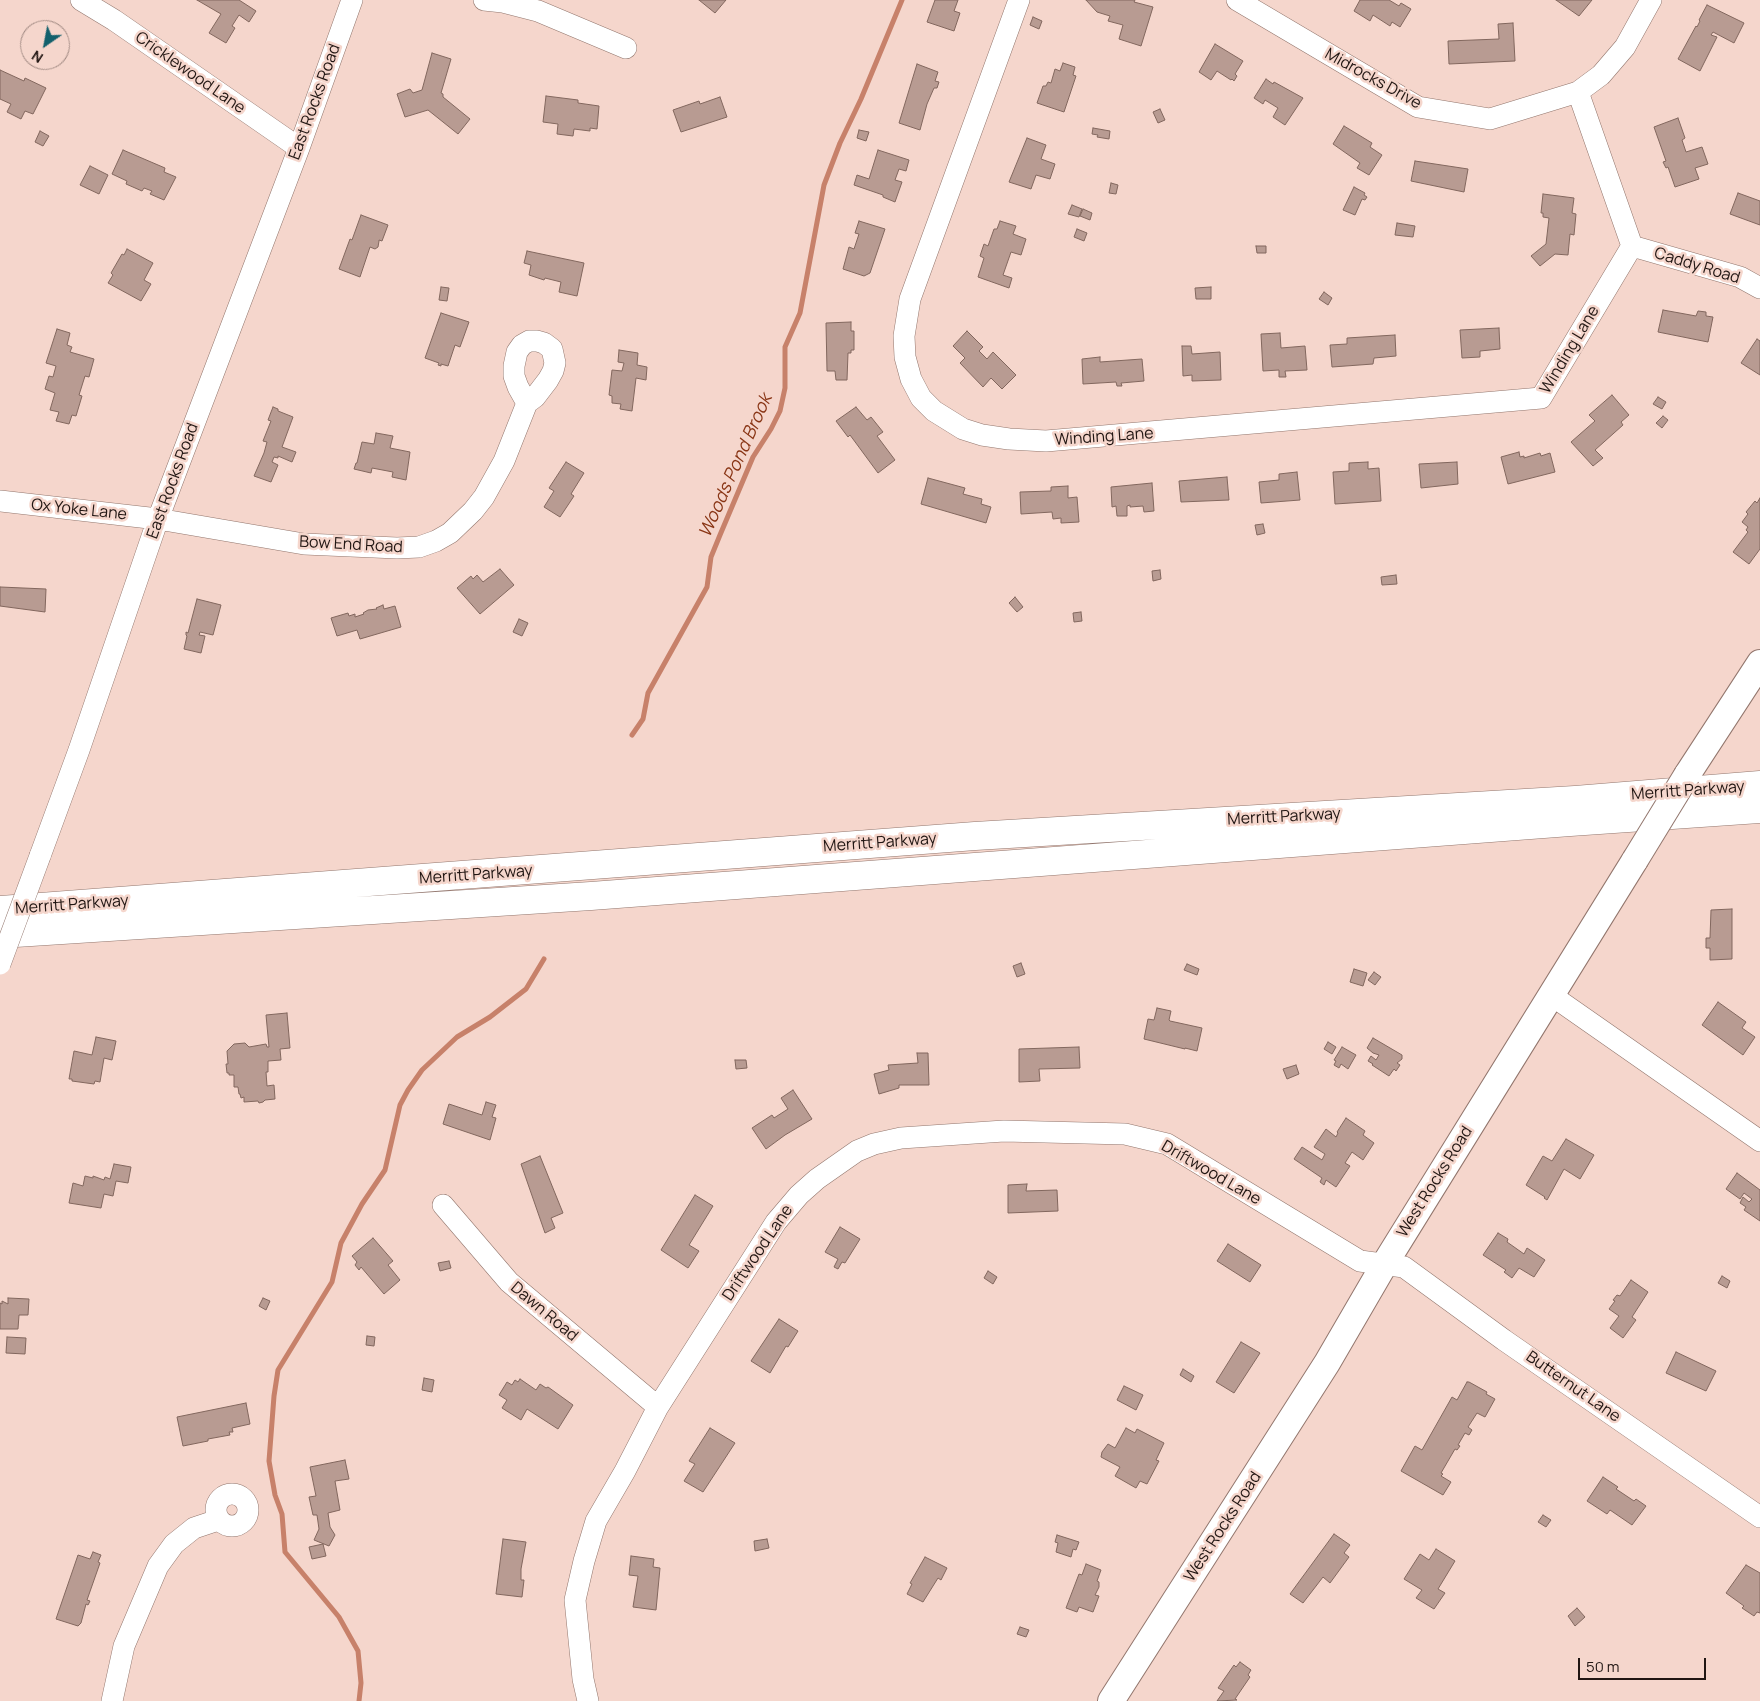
<!DOCTYPE html>
<style>
body{margin:0}
#map{position:relative;width:1760px;height:1701px;overflow:hidden;background:#f5d6cc;font-family:Manrope,sans-serif}
canvas{display:block}
.north{position:absolute;left:20px;top:20px;width:50px;height:50px;box-sizing:border-box;background:#f5d6cc;border:1px solid #a08982;border-radius:50%;rotate:213deg;font-size:14px;font-weight:700;line-height:20px;text-align:center;color:#211613}
.north::after{content:'';display:block;margin:auto;width:18px;height:22px;background:#13606c;clip-path:polygon(50% 0,100% 100%,50% 72%,0 100%)}
.scale{position:absolute;left:1578px;top:1658px;width:128px;height:22px;box-sizing:border-box;border:2px solid #211613;border-top:0;padding-left:6px;font-size:15px;line-height:18px;white-space:nowrap;color:#211613;-webkit-text-stroke:4px #f5d6cc;paint-order:stroke}
</style>
<div id="map">
<canvas width="1760" height="1701"></canvas>
<div class="north">N</div>
<div class="scale">50 m</div>
</div>
<script>
const context = document.querySelector('canvas').getContext('2d');
context.lineJoin = 'round';
function toPath(rows) {
  const path = new Path2D();
  for (const r of rows) {
    if (r.length === 3) {
      path.moveTo(r[0] + r[2], r[1]);
      path.arc(r[0], r[1], r[2], 0, 2 * Math.PI);
      continue;
    }
    path.moveTo(r[0], r[1]);
    for (let i = 2; i < r.length; i += 2) path.lineTo(r[i], r[i + 1]);
  }
  return path;
}
function trace(path, color, width, dash) {
  context.strokeStyle = color;
  context.lineWidth = width;
  context.lineCap = dash ? 'butt' : 'round';
  context.setLineDash(dash || []);
  context.stroke(path);
}
function fill(path, color) {
  context.fillStyle = color;
  context.fill(path, 'evenodd');
}
function write(font, color, halo, rows, align = 'center') {
  context.font = font + ' Manrope,sans-serif';
  context.lineWidth = 5;
  context.setLineDash([]);
  context.textBaseline = 'middle';
  context.strokeStyle = halo;
  context.fillStyle = color;
  for (const [text, x, y, turn = 0] of rows) {
    context.save();
    context.translate(x, y);
    context.rotate((+turn || 0) * Math.PI / 180);
    context.textAlign = isNaN(turn) ? turn : align;
    if (halo) context.strokeText(text, 0, 0);
    context.fillText(text, 0, 0);
    context.restore();
  }
}
trace(toPath([
 [632,735,643,719,648,693,707,587,711,557,720,535,753,457,771,429,780,411,785,388,785,347,800,313,824,185,840,143,861,99,902,0],
 [359,1701,361,1683,358,1651,339,1617,285,1552,282,1514,275,1495,269,1461,274,1396,278,1370,332,1282,341,1243,362,1204,385,1170,400,1105,408,1090,422,1070,457,1037,490,1017,526,989,544,959]
]), '#c7816a', 5);
const building = toPath([
 [197,0,239,0,256,11,249,22,239,15,232,26,235,28,226,43,209,33,221,14,197,0],
 [699,0,726,0,715,13,699,0],
 [935,0,958,0,954,11,960,13,954,31,927,22,935,0],
 [1086,0,1135,0,1134,2,1153,7,1141,46,1119,39,1123,25,1108,21,1110,16,1097,12,1086,0],
 [1360,0,1389,0,1399,6,1401,3,1411,9,1400,27,1392,22,1390,26,1373,15,1370,21,1354,11,1360,0],
 [1556,0,1592,0,1579,16,1556,0],
 [1707,5,1744,23,1734,43,1713,32,1711,35,1717,37,1700,71,1678,59,1696,26,1697,27,1700,21,1699,20,1707,5],
 [1033,17,1042,21,1039,29,1030,25,1033,17],
 [1513,23,1515,61,1449,64,1448,41,1499,39,1498,24,1513,23],
 [1215,44,1243,61,1235,74,1237,76,1234,81,1232,79,1231,80,1217,71,1211,80,1199,72,1215,44],
 [432,53,451,59,441,93,443,94,443,97,470,119,458,134,428,110,405,117,397,94,410,89,413,93,422,90,432,53],
 [1063,63,1075,67,1073,75,1076,76,1064,112,1037,103,1043,86,1046,86,1048,82,1051,83,1055,69,1060,71,1063,63],
 [917,64,938,72,935,81,939,82,937,88,934,88,927,104,920,130,899,123,917,64],
 [0,70,24,81,25,78,46,88,33,114,25,111,21,119,7,112,11,104,0,99,0,70],
 [1266,79,1273,84,1274,82,1303,98,1285,125,1273,117,1278,108,1265,100,1263,104,1254,98,1266,79],
 [546,96,578,100,578,103,599,106,597,129,590,128,590,131,574,129,573,136,557,134,558,124,543,122,546,96],
 [720,97,727,117,681,132,673,110,699,101,700,104,720,97],
 [1160,109,1165,120,1158,123,1153,112,1160,109],
 [1678,118,1685,138,1682,140,1686,152,1702,147,1708,164,1695,168,1699,179,1675,187,1668,167,1666,168,1663,162,1666,161,1654,127,1678,118],
 [1344,126,1372,143,1370,147,1382,155,1369,175,1357,168,1360,163,1333,144,1344,126],
 [1093,128,1110,131,1109,139,1097,137,1098,135,1092,134,1093,128],
 [859,130,869,132,866,141,857,138,859,130],
 [40,131,49,136,43,146,35,142,40,131],
 [1027,138,1046,145,1041,159,1055,164,1050,179,1036,175,1031,189,1009,182,1027,138],
 [123,150,165,168,164,172,176,177,164,200,150,194,152,191,144,188,142,191,126,184,127,181,112,174,123,150],
 [878,150,909,160,906,171,899,169,895,180,902,182,895,202,883,197,883,195,854,185,857,175,869,179,878,150],
 [1415,161,1468,169,1464,192,1411,181,1415,161],
 [90,166,108,175,99,194,80,185,90,166],
 [1111,183,1118,185,1116,194,1109,193,1111,183],
 [1354,187,1365,193,1364,195,1367,197,1365,200,1362,199,1355,215,1343,210,1354,187],
 [1738,193,1760,201,1760,225,1730,214,1738,193],
 [1543,194,1574,198,1572,213,1576,214,1574,235,1570,234,1568,255,1555,254,1540,266,1531,256,1546,244,1549,218,1543,217,1543,213,1541,213,1543,194],
 [1072,205,1082,209,1079,217,1068,214,1072,205],
 [1083,209,1092,213,1090,220,1080,216,1083,209],
 [361,215,388,225,382,241,379,240,379,241,378,247,375,249,370,247,360,277,339,269,350,239,352,240,361,215],
 [859,221,885,229,870,273,864,276,843,269,849,247,854,249,859,234,855,233,859,221],
 [1000,221,1016,226,1013,234,1026,239,1021,255,1011,252,1003,275,1012,278,1009,288,978,277,984,258,980,256,984,244,988,246,994,229,997,229,1000,221],
 [1397,223,1415,226,1413,237,1395,235,1397,223],
 [1077,229,1087,233,1084,241,1074,237,1077,229],
 [1256,246,1266,246,1266,253,1257,253,1256,246],
 [127,249,153,263,144,280,151,284,141,301,108,283,113,275,111,273,122,254,124,255,127,249],
 [527,251,584,263,577,296,559,292,561,282,545,278,544,280,529,275,531,265,524,263,527,251],
 [441,287,449,288,447,301,439,300,441,287],
 [1211,287,1211,299,1196,299,1195,288,1211,287],
 [1324,292,1332,298,1328,305,1319,299,1324,292],
 [1663,310,1696,316,1698,311,1706,312,1706,316,1713,317,1708,342,1658,332,1663,310],
 [441,313,469,322,460,347,455,345,448,366,441,364,441,366,438,365,439,363,425,358,441,313],
 [851,322,851,331,854,331,854,350,851,350,851,353,848,353,847,380,836,380,835,371,827,371,826,323,851,322],
 [1499,328,1500,349,1480,351,1480,357,1462,358,1460,330,1499,328],
 [57,329,70,333,67,345,72,347,70,352,94,359,89,377,85,376,79,395,82,396,76,416,72,415,69,424,56,421,59,412,50,410,55,393,45,389,49,376,53,377,56,366,46,363,57,329],
 [967,331,983,347,979,351,987,359,993,352,1016,375,1002,389,991,378,983,387,960,363,965,358,953,346,967,331],
 [1280,333,1281,348,1305,346,1307,370,1285,371,1286,377,1279,377,1279,370,1263,371,1261,334,1280,333],
 [1395,335,1396,356,1374,358,1373,364,1332,367,1330,345,1347,344,1347,338,1395,335],
 [1757,339,1760,341,1760,375,1741,363,1757,339],
 [1182,346,1191,346,1192,354,1220,352,1221,380,1192,381,1192,375,1183,376,1182,346],
 [619,350,638,353,637,365,647,367,646,380,636,378,632,411,620,409,621,404,612,403,612,396,609,395,612,370,622,371,624,363,618,362,619,350],
 [1100,357,1100,362,1142,359,1144,381,1121,383,1122,386,1117,386,1116,382,1083,384,1082,359,1100,357],
 [1612,395,1629,415,1621,422,1623,425,1595,450,1603,458,1593,466,1571,442,1595,421,1589,415,1612,395],
 [1658,397,1666,402,1662,409,1653,404,1658,397],
 [273,407,278,409,278,411,293,417,282,447,296,452,292,462,278,456,278,458,274,457,272,462,278,465,271,482,254,476,264,453,267,442,263,441,271,421,268,420,273,407],
 [856,407,867,420,871,417,883,432,877,436,895,460,878,473,850,435,848,437,836,421,856,407],
 [1663,416,1668,420,1662,428,1656,423,1663,416],
 [376,433,393,436,390,448,410,452,406,480,392,477,393,472,372,468,371,473,354,469,356,463,357,463,362,442,374,444,376,433],
 [1519,452,1520,457,1524,456,1524,458,1540,453,1541,456,1550,453,1555,472,1508,484,1501,457,1519,452],
 [566,462,584,473,571,494,574,496,560,517,544,507,554,491,549,488,566,462],
 [1368,462,1368,469,1379,468,1381,501,1335,504,1333,472,1349,471,1349,463,1368,462],
 [1457,462,1458,484,1421,488,1419,464,1457,462],
 [1297,472,1300,500,1261,503,1259,482,1279,480,1279,474,1297,472],
 [1227,477,1229,500,1181,502,1179,481,1227,477],
 [928,478,965,488,963,494,982,499,981,504,991,507,986,523,921,504,928,478],
 [1152,483,1154,511,1144,512,1143,506,1130,507,1130,505,1127,506,1127,516,1117,516,1116,506,1112,507,1111,487,1152,483],
 [1068,486,1068,498,1077,497,1079,522,1061,523,1061,518,1053,519,1052,512,1021,514,1020,492,1051,491,1051,487,1068,486],
 [1760,498,1760,549,1749,564,1733,552,1748,532,1746,530,1748,527,1742,522,1748,514,1746,512,1755,501,1757,503,1760,498],
 [1263,524,1265,533,1257,535,1255,525,1263,524],
 [500,569,514,585,480,614,457,588,471,576,473,579,477,575,483,582,500,569],
 [1160,570,1161,579,1153,581,1152,571,1160,570],
 [1396,575,1397,584,1382,585,1381,577,1396,575],
 [0,587,46,589,45,612,0,606,0,587],
 [1015,597,1023,607,1017,612,1009,603,1015,597],
 [197,599,221,605,213,635,200,632,199,635,205,636,201,653,184,649,187,636,186,635,186,632,188,633,197,599],
 [383,605,384,609,395,606,401,627,360,639,357,630,337,636,331,618,348,613,349,616,355,614,355,617,364,614,363,613,368,610,377,609,376,608,383,605],
 [1081,612,1082,621,1074,622,1073,613,1081,612],
 [519,619,528,623,522,636,513,632,519,619],
 [1732,909,1732,959,1710,960,1710,948,1706,948,1706,938,1710,938,1711,910,1732,909],
 [1021,963,1025,974,1017,977,1013,966,1021,963],
 [1187,964,1199,969,1197,975,1184,970,1187,964],
 [1354,969,1367,973,1363,986,1350,982,1354,969],
 [1374,972,1381,977,1375,985,1368,980,1374,972],
 [1718,1002,1746,1022,1742,1028,1755,1037,1743,1055,1702,1025,1718,1002],
 [1157,1008,1171,1011,1169,1020,1170,1021,1202,1028,1197,1051,1185,1048,1185,1049,1144,1039,1148,1019,1154,1020,1157,1008],
 [287,1013,290,1048,280,1049,281,1060,268,1061,268,1072,266,1072,267,1086,274,1085,275,1099,265,1100,263,1102,259,1103,258,1101,244,1102,244,1097,241,1098,240,1094,239,1094,238,1087,234,1087,234,1075,229,1075,229,1073,227,1073,226,1064,228,1064,227,1051,234,1044,245,1043,249,1047,266,1044,267,1047,269,1047,266,1015,287,1013],
 [96,1037,116,1041,112,1060,104,1058,100,1082,95,1081,94,1084,72,1081,72,1079,69,1079,74,1051,92,1055,96,1037],
 [1373,1038,1402,1055,1402,1059,1397,1063,1400,1065,1396,1071,1394,1069,1389,1076,1372,1065,1373,1064,1368,1061,1371,1056,1376,1060,1379,1055,1373,1053,1367,1048,1373,1038],
 [1328,1042,1336,1047,1332,1054,1324,1049,1328,1042],
 [1079,1047,1080,1068,1039,1069,1040,1081,1019,1082,1019,1049,1079,1047],
 [1342,1047,1356,1055,1348,1069,1341,1064,1339,1068,1334,1065,1336,1061,1334,1060,1342,1047],
 [917,1053,928,1053,929,1085,899,1085,899,1088,879,1094,874,1074,889,1070,888,1065,918,1063,917,1053],
 [735,1060,746,1060,747,1068,736,1069,735,1060],
 [1296,1065,1299,1074,1287,1079,1283,1069,1296,1065],
 [793,1090,812,1119,785,1135,766,1149,752,1128,772,1115,774,1118,788,1109,781,1098,793,1090],
 [486,1102,496,1105,492,1117,496,1118,490,1140,443,1124,449,1104,482,1115,486,1102],
 [1346,1118,1365,1131,1363,1135,1374,1143,1363,1160,1352,1152,1345,1163,1350,1166,1336,1187,1326,1180,1324,1185,1320,1182,1322,1178,1294,1159,1302,1147,1322,1160,1325,1154,1314,1147,1326,1129,1336,1137,1338,1133,1337,1132,1346,1118],
 [1566,1139,1594,1155,1580,1179,1564,1169,1547,1200,1544,1198,1545,1197,1526,1185,1543,1156,1552,1161,1566,1139],
 [540,1156,563,1213,551,1218,555,1228,545,1233,521,1164,540,1156],
 [114,1164,131,1167,128,1183,116,1181,113,1196,104,1194,101,1208,69,1203,73,1183,83,1186,85,1176,93,1178,93,1176,104,1180,105,1177,110,1179,114,1164],
 [1737,1173,1760,1190,1760,1221,1744,1210,1746,1207,1740,1203,1743,1197,1749,1202,1752,1199,1744,1193,1740,1199,1726,1189,1737,1173],
 [1027,1184,1026,1191,1057,1190,1058,1211,1008,1213,1008,1185,1027,1184],
 [695,1195,713,1206,689,1245,699,1251,688,1268,661,1250,695,1195],
 [840,1227,860,1239,845,1263,842,1262,838,1269,834,1267,838,1259,825,1252,840,1227],
 [1498,1233,1508,1239,1507,1242,1524,1254,1527,1248,1545,1260,1534,1277,1519,1268,1512,1278,1504,1272,1506,1270,1483,1255,1498,1233],
 [373,1238,393,1261,388,1265,400,1280,384,1294,361,1267,359,1270,355,1265,357,1262,352,1256,373,1238],
 [1228,1244,1261,1265,1250,1282,1217,1261,1228,1244],
 [449,1261,451,1268,440,1271,438,1263,449,1261],
 [988,1271,997,1277,993,1284,984,1278,988,1271],
 [1722,1276,1730,1281,1727,1288,1718,1283,1722,1276],
 [1631,1280,1648,1292,1632,1317,1636,1320,1623,1338,1610,1328,1619,1316,1609,1309,1615,1301,1613,1300,1617,1295,1620,1296,1631,1280],
 [8,1298,29,1299,28,1315,19,1315,18,1329,0,1329,0,1303,2,1304,2,1301,8,1304,8,1298],
 [263,1298,270,1301,266,1310,259,1306,263,1298],
 [779,1319,798,1331,788,1347,786,1346,770,1373,751,1361,779,1319],
 [367,1336,375,1337,374,1346,366,1345,367,1336],
 [7,1337,26,1338,25,1354,6,1353,7,1337],
 [1241,1342,1260,1353,1234,1393,1216,1382,1241,1342],
 [1676,1352,1716,1371,1706,1391,1666,1373,1676,1352],
 [1183,1369,1194,1376,1191,1382,1180,1375,1183,1369],
 [424,1378,434,1380,432,1392,422,1390,424,1378],
 [520,1379,536,1390,540,1384,546,1388,548,1387,573,1405,558,1429,527,1409,521,1420,502,1408,507,1400,499,1395,507,1382,512,1385,515,1380,518,1382,520,1379],
 [1467,1382,1469,1382,1487,1392,1486,1394,1495,1399,1485,1417,1477,1413,1468,1427,1472,1430,1469,1435,1465,1433,1458,1445,1460,1446,1457,1450,1455,1449,1441,1473,1443,1474,1441,1476,1451,1482,1443,1495,1401,1471,1415,1446,1422,1450,1452,1397,1457,1400,1467,1382],
 [1124,1386,1143,1395,1136,1410,1117,1400,1124,1386],
 [246,1403,250,1424,232,1428,233,1432,229,1432,230,1435,208,1439,208,1441,183,1446,177,1417,246,1403],
 [710,1428,735,1443,703,1492,684,1481,695,1464,689,1461,710,1428],
 [1126,1428,1135,1433,1137,1429,1164,1443,1156,1460,1159,1461,1147,1484,1140,1481,1136,1488,1115,1476,1120,1467,1101,1457,1102,1452,1108,1444,1115,1448,1126,1428],
 [345,1460,349,1479,335,1481,340,1510,328,1513,330,1527,335,1535,329,1546,314,1540,319,1529,317,1515,313,1515,309,1497,316,1496,310,1467,345,1460],
 [1603,1477,1618,1487,1616,1489,1634,1501,1636,1499,1646,1506,1632,1525,1610,1510,1607,1514,1587,1501,1603,1477],
 [1543,1515,1551,1520,1546,1527,1538,1522,1543,1515],
 [1334,1534,1350,1545,1344,1553,1349,1557,1330,1583,1323,1577,1303,1603,1290,1594,1334,1534],
 [1057,1535,1079,1542,1076,1550,1073,1549,1071,1557,1056,1552,1058,1543,1055,1542,1057,1535],
 [503,1539,526,1542,521,1569,521,1580,524,1580,522,1597,496,1594,503,1539],
 [767,1539,769,1548,755,1551,754,1541,767,1539],
 [323,1544,326,1556,312,1559,309,1547,323,1544],
 [1436,1549,1455,1561,1438,1589,1445,1593,1434,1609,1416,1598,1422,1590,1404,1579,1420,1554,1429,1560,1436,1549],
 [93,1552,101,1555,98,1562,100,1563,87,1600,90,1601,88,1605,86,1604,81,1623,78,1626,56,1619,78,1555,90,1559,93,1552],
 [631,1556,654,1559,653,1567,660,1568,656,1610,633,1607,638,1576,629,1575,631,1556],
 [925,1557,947,1568,941,1580,938,1578,923,1602,907,1594,912,1584,910,1583,925,1557],
 [1086,1564,1101,1570,1097,1581,1099,1582,1099,1587,1095,1595,1099,1596,1093,1612,1079,1607,1077,1612,1066,1608,1079,1574,1082,1575,1086,1564],
 [1746,1565,1760,1573,1760,1613,1757,1612,1754,1616,1742,1608,1744,1606,1726,1593,1746,1565],
 [1577,1608,1585,1617,1575,1626,1568,1616,1577,1608],
 [1020,1627,1029,1630,1026,1637,1017,1634,1020,1627],
 [1240,1662,1251,1670,1248,1675,1250,1677,1235,1699,1237,1700,1217,1701,1224,1691,1218,1688,1234,1665,1236,1667,1240,1662]
]);
fill(building, '#b89b92');
trace(building, '#82675e', 1);
const minor = toPath([
 [81,0,114,20,299,148],
 [484,0,503,2,538,11,626,48],
 [1019,0,910,299,904,336,905,357,911,379,921,398,934,411,963,429,982,435,1009,439,1046,441,1541,398,1632,246],
 [1237,0,1418,107,1490,119,1578,92,1632,246],
 [1578,92,1601,75,1625,47,1651,0],
 [1632,246,1740,277,1760,288],
 [0,501,158,519,304,544,397,548,419,547,436,541,450,533,473,511,484,497,504,461,527,403,518,387,514,376,514,366,517,352,522,345,529,341,537,341,544,343,552,349,555,363,553,371,548,380,535,397,527,403],
 [40,856,79,750,158,519,299,148,352,0],
 [1551,995,1760,1141],
 [443,1205,509,1282,658,1407],
 [232,1510,16],
 [112,1701,124,1646,158,1566,174,1544,194,1528,218,1520],
 [588,1701,583,1679,575,1600,584,1561,596,1521,625,1471,658,1407,776,1222,799,1195,817,1179,857,1151,874,1144,901,1138,1004,1131,1125,1134,1167,1144,1360,1261,1404,1267,1504,1340,1760,1517]
]);
const major = toPath([
 [1687,775,1760,663],
 [1111,1701,1327,1363,1384,1265,1635,860]
]);
const highway = toPath([
 [0,910,975,836,1575,800,1760,785],
 [0,934,591,896,1570,822,1760,809]
]);
trace(minor, '#92766d', 22);
trace(major, '#92766d', 28);
trace(highway, '#92766d', 29);
trace(minor, '#fff', 21);
trace(major, '#fff', 26);
trace(highway, '#fff', 28);
const minorBridge = toPath([
 [0,964,40,856]
]);
const majorBridge = toPath([
 [1635,860,1687,775]
]);
trace(minorBridge, '#92766d', 22, []);
trace(majorBridge, '#92766d', 28, []);
trace(minorBridge, '#fff', 21);
trace(majorBridge, '#fff', 26);
write('16px', '#211613', '#f5d6cc', [
 ["Cricklewood Lane",190,73,35],
 ["Midrocks Drive",1373,79,29],
 ["East Rocks Road",315,102,-70],
 ["Caddy Road",1697,266,17],
 ["Winding Lane",1570,350,-59],
 ["Winding Lane",1104,437,-4],
 ["East Rocks Road",173,481,-70],
 ["Ox Yoke Lane",79,510,6],
 ["Bow End Road",351,545,3],
 ["Merritt Parkway",1688,791,-4],
 ["Merritt Parkway",1284,817,-3],
 ["Merritt Parkway",880,843,-4],
 ["Merritt Parkway",476,875,-4],
 ["Merritt Parkway",72,905,-4],
 ["Driftwood Lane",1211,1173,30],
 ["West Rocks Road",1435,1182,-58],
 ["Driftwood Lane",758,1253,-56],
 ["Dawn Road",544,1312,40],
 ["Butternut Lane",1573,1387,35],
 ["West Rocks Road",1223,1527,-57]
]);
write('italic 18px', '#893515', '#f5d6cc', [
 ["Woods Pond Brook",736,466,-66]
]);
</script>
